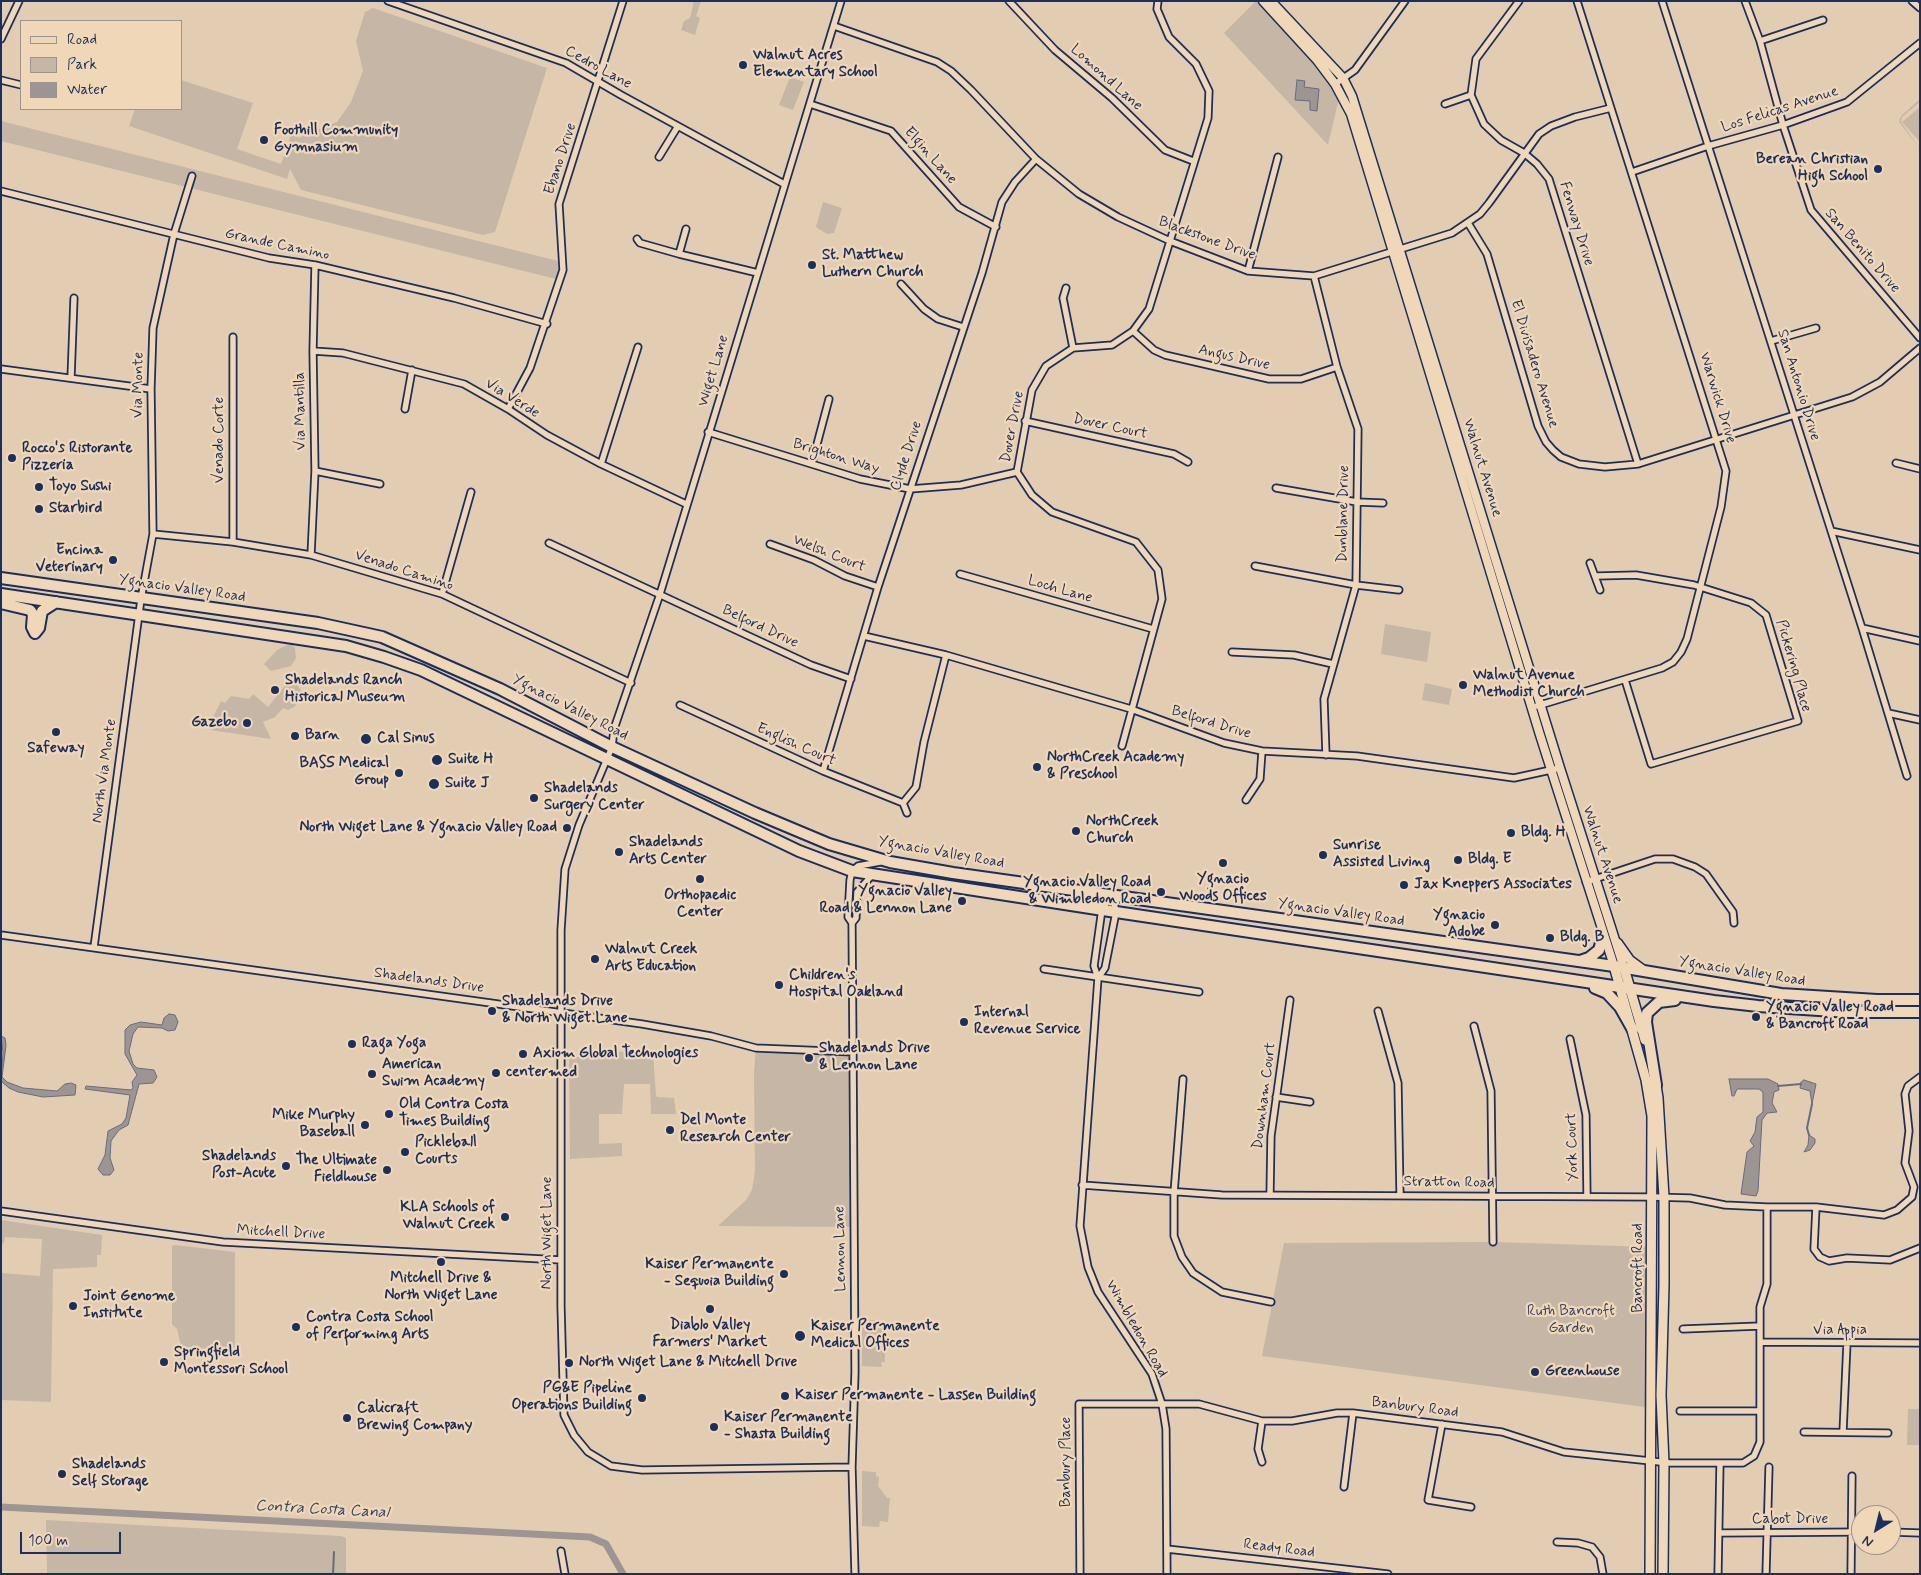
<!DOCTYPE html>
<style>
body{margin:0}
#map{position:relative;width:1921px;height:1575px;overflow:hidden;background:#e3cdb2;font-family:Mynerve,sans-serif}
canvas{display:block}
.frame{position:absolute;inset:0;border:2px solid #1b2f5e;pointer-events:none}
.legend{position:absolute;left:20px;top:20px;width:162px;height:90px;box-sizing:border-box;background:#f0d7b7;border:1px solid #9b9493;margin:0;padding:6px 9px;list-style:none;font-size:15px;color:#1b2f5e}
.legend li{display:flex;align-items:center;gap:10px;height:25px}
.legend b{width:25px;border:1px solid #9b9493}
.north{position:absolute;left:1851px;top:1505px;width:50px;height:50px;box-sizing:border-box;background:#f0d7b7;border:1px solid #9b9493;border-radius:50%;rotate:216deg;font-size:14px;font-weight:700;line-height:20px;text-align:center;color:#1b2f5e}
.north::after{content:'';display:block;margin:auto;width:18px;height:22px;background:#1b2f5e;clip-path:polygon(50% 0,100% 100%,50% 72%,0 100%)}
.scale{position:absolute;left:20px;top:1532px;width:101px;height:22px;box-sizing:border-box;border:2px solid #1b2f5e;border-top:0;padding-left:6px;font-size:15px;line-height:18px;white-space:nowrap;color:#1b2f5e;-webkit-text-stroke:4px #f0d7b7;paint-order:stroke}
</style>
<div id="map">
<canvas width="1921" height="1575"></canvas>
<div class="frame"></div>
<ul class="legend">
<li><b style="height:6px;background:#f0d7b7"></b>Road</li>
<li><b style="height:14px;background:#c6b6a5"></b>Park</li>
<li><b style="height:14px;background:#9c9593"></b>Water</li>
</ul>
<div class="north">N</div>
<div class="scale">100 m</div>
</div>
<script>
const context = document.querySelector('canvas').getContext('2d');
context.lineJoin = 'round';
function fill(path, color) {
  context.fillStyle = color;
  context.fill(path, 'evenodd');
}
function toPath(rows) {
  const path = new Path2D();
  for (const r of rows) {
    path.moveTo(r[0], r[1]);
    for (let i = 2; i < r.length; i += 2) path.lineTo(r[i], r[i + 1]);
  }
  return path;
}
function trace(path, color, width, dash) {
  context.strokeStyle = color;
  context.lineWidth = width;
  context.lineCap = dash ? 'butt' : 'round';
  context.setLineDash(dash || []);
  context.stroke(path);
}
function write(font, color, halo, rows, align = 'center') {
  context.font = font + ' Mynerve,sans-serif';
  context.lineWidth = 4.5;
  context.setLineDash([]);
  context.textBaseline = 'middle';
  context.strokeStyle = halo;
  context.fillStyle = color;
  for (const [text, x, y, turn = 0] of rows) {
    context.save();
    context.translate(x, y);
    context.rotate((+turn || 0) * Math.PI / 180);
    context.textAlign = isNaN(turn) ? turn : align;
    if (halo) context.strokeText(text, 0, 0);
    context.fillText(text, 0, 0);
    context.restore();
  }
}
fill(toPath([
 [694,1,701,1,696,16,700,18,695,35,681,30,684,21,690,18],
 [1256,1,1263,1,1292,32,1340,94,1328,145,1224,33],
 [373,8,547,68,495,232,483,235,301,190,290,169,287,179,129,126,135,109,181,109,181,80,253,103,237,149,281,164,291,135,300,138,303,135,337,122,351,102,363,71,356,41,365,12],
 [790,77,804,82,793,110,779,105],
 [1920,99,1920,102,1902,117,1901,122,1920,149,1899,122,1901,116],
 [1920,107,1920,142,1902,122],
 [1,121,562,262,560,280,1,141],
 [823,202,842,208,834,233,827,234,816,227],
 [1385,624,1431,632,1427,662,1381,654],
 [291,643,295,648,296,658,291,666,271,671,264,664,277,650],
 [292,677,304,695,294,707,288,710,283,708,275,717,263,722,271,739,211,730,213,717,221,701,225,703,231,696,249,699,253,694,268,707],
 [1425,683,1452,689,1449,705,1422,700],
 [756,1048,853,1052,853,1227,718,1226,746,1200,752,1190,755,1171,754,1073],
 [628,1051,653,1054,656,1095,657,1097,674,1098,676,1114,651,1114,650,1084,624,1084,622,1114,599,1114,599,1144,622,1143,622,1156,570,1159,569,1058],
 [1,1220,102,1235,101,1255,97,1255,97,1267,53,1269,51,1402,1,1400,1,1273,40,1276,42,1239,5,1237,4,1243,1,1244],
 [1493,1242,1652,1247,1652,1408,1262,1356,1284,1243],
 [175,1245,235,1252,235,1351,191,1350,181,1346,177,1329,172,1324,172,1246],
 [862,1319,909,1324,884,1327,885,1359,885,1362,881,1362,882,1367,862,1366],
 [1908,1409,1920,1409,1920,1445,1907,1445],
 [862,1471,876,1472,876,1476,879,1477,878,1486,887,1498,890,1498,888,1522,880,1521,879,1527,862,1526],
 [46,1520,341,1536,346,1538,346,1574,47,1574]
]), '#c6b6a5');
const water = toPath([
 [1297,80,1305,81,1304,87,1319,89,1317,111,1310,110,1310,101,1295,100,1297,80],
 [169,1014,175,1015,178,1022,175,1030,168,1031,162,1028,138,1027,133,1034,129,1051,133,1064,137,1068,154,1070,157,1077,153,1083,139,1084,128,1125,119,1130,111,1141,110,1158,114,1170,110,1175,103,1175,98,1169,105,1155,108,1131,122,1124,126,1118,130,1095,85,1089,86,1086,131,1090,133,1088,132,1082,137,1075,125,1054,125,1030,130,1025,141,1022,162,1025,164,1018,169,1014],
 [1,1036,5,1038,6,1045,2,1077,7,1082,23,1088,57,1091,65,1084,71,1083,76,1085,75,1095,43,1097,18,1092,9,1088,1,1081,3,1053,1,1036],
 [1729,1079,1768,1079,1778,1084,1779,1090,1774,1092,1772,1103,1777,1112,1767,1113,1762,1120,1758,1191,1756,1196,1741,1194,1747,1152,1754,1146,1750,1141,1755,1132,1757,1117,1763,1112,1763,1092,1759,1089,1737,1089,1734,1096,1732,1096,1729,1079],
 [1804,1080,1816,1084,1812,1104,1810,1091,1800,1088,1801,1082,1804,1080],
 [1809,1135,1815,1139,1815,1143,1810,1150,1804,1152,1808,1145,1809,1135]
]);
fill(water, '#9c9593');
trace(water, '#686c7e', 1);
trace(toPath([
 [1778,1086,1801,1084],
 [1809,1135,1807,1128,1812,1104],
 [333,1574,334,1552]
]), '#686c7e', 2);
trace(toPath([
 [1,1507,590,1537,606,1544,623,1574]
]), '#9c9593', 7);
const minor = toPath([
 [388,1,566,63,621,95,784,184],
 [841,1,660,594,614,729,612,747,579,825,565,869,561,930,561,1306,564,1415,574,1435,588,1452,611,1466,642,1470,852,1467],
 [1009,1,1055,50,1112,98,1165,150,1193,161],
 [1519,1,1476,59,1471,95,1484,124,1501,140,1524,153,1537,164,1549,179,1638,464],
 [1662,1,1862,628,1907,776],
 [1745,1,1760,41,1783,125,1811,210,1920,338],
 [1912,1,1920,8],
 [834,26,937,62,951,71,971,90,1036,159,1079,194,1118,217,1170,241,1248,271,1314,276,1452,233,1480,214,1489,203,1539,134,1551,126,1575,117,1611,108],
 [1,39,19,1],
 [1760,41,1823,20],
 [1,80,21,85],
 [1335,84,1355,70,1405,1],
 [810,104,891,131,959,207,996,227],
 [1445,104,1471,95],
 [659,157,678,126],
 [1632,172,1708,146,1783,125,1847,102,1920,43],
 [1,191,269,258,315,265,454,298,547,324],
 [1468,223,1487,254,1538,426,1546,442,1553,450,1561,457,1579,464,1605,467,1638,464,1852,397,1880,382,1920,348],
 [637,239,640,243,679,254,758,273],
 [679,254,686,229],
 [1248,271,1278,157],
 [1314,276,1337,367,1358,429,1356,585,1324,699,1326,755],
 [901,284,924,309,938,319,963,327],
 [1066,288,1063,298,1073,348],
 [1133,331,1154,350,1165,355,1269,379,1301,379,1337,367],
 [233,337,233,542],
 [1771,341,1816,328],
 [313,351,343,353,464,384,508,409,547,435,601,464,686,504],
 [1,369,151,389],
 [71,378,74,298],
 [405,409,412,370],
 [508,409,530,368,563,270,559,204,623,1],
 [1025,421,1174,454,1188,462],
 [708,432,860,479,910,489,961,485,1017,472],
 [812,463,829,399],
 [1896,463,1920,469],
 [601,464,638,347],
 [315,471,380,484],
 [1276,488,1357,502,1383,503],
 [1831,531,1920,550],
 [153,534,233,542,311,555,442,594,631,683],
 [549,543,811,665,851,679],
 [770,544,814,560,845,576,878,587],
 [311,555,315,471,313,351,315,265],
 [1590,563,1600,590],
 [1255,566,1356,585,1399,590],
 [960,574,1153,629],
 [1597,576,1636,575,1694,585,1751,603,1766,615,1798,721,1651,764,1625,680],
 [442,594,471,492],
 [1862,628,1920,641],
 [864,636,946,655,1131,709,1224,743,1262,751,1357,756,1514,778,1560,768],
 [1232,652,1294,655,1333,664],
 [680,705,823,771,903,803,916,787,924,742,946,655],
 [1537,706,1662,668,1673,662,1681,652,1687,639,1721,507,1726,471,1577,1],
 [1888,713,1920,720],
 [1122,746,1162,599,1158,570,1136,542,1052,512,1032,495,1017,472,1032,390,1046,366,1073,348,1112,345,1133,331,1149,309,1208,118,1209,91,1196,64,1169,37,1157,9,1158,1],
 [823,771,878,587,982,273,1002,202,1015,182,1036,159],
 [1246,800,1260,779,1262,751],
 [903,803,907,813],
 [1586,882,1655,859,1673,859,1695,867,1706,874,1733,912,1734,923],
 [852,923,856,918,857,892,873,874],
 [1,935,642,1024,711,1036,756,1048,853,1052],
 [94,947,141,599,153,534,151,389,153,328,174,234,192,176],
 [1044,969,1199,992],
 [1098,978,1105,968,1116,912,1112,895,1102,909,1094,966,1098,978,1080,1226,1088,1267,1098,1292,1152,1374,1162,1404,1166,1429,1167,1574],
 [1378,1011,1398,1083,1400,1195],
 [1474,1026,1491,1091,1493,1242],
 [1570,1039,1586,1115,1587,1196],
 [1920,1077,1908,1086,1905,1094,1909,1131,1905,1163,1914,1187,1912,1197,1897,1210,1884,1215,1816,1207,1814,1249,1820,1257,1829,1261,1847,1258,1890,1260,1920,1248],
 [1183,1079,1174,1193,1174,1236,1182,1257,1193,1273,1222,1292,1271,1302],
 [1276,1097,1310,1102],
 [1082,1185,1222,1195,1652,1197,1690,1198,1725,1205,1767,1207,1816,1207],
 [1270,1195,1271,1136,1290,1000],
 [1,1211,223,1242,561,1260],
 [1683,1329,1760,1326],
 [1760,1342,1920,1343],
 [1680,1411,1759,1411],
 [1262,1421,1258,1449,1262,1462],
 [1442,1424,1428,1500,1471,1507],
 [1804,1432,1888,1433],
 [1843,1432,1847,1343],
 [1344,1487,1353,1413],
 [1891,1532,1920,1533],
 [1719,1533,1861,1532],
 [1557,1542,1578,1543,1592,1547,1600,1557,1603,1574],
 [1167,1549,1388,1574],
 [561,1551,565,1574],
 [855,1574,852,1467,855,1372,853,1052,852,923,848,917,850,880,852,871,858,866,880,862],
 [1080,1574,1079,1404,1199,1404,1262,1421,1292,1421,1337,1413,1353,1413,1502,1432,1564,1452,1670,1463,1743,1463,1754,1456,1760,1442,1760,1307,1767,1284,1767,1207],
 [1718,1574,1720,1463],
 [1766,1574,1769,1467],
 [1851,1574,1852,1476]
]);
const tertiary = toPath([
 [1263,1,1317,60,1335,84,1351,114,1540,735,1614,966],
 [1271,1,1343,78,1352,96,1560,768,1624,968],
 [1618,943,1630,960,1645,971]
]);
const secondary = toPath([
 [1614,966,1646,1080,1652,1116,1650,1574],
 [1624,968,1645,1040],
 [1655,1079,1658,1098,1664,1197,1664,1285,1661,1395,1664,1463,1663,1574]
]);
const trunk = toPath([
 [1,578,318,623,382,637,500,689,612,747,755,813,829,844,890,862,953,873,1614,966,1781,994,1877,1000,1920,1000],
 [1,594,346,646,384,657,421,670,799,851,852,871,1116,912,1714,1001,1758,1006,1849,1012,1920,1012],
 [1,603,30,610,33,614,32,627,35,633,39,628,42,611,56,602],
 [1580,961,1589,958,1599,950,1603,936],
 [1595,988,1607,993,1620,1007,1633,1030],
 [1656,1085,1646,1022,1647,1013,1659,1002,1675,1000]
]);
trace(minor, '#1b2f5e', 9);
trace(tertiary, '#1b2f5e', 11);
trace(secondary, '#1b2f5e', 12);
trace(trunk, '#1b2f5e', 14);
trace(minor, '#f0d7b7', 5.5);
trace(tertiary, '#f0d7b7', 8);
trace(secondary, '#f0d7b7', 9);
trace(trunk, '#f0d7b7', 10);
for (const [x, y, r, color] of [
 [743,65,5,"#1b2f5e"],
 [264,140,5,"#1b2f5e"],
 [1878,169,5,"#1b2f5e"],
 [812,265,5,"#1b2f5e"],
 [12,458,5,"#1b2f5e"],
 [39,487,5,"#1b2f5e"],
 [39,509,5,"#1b2f5e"],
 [113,560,5,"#1b2f5e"],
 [1463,685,5,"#1b2f5e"],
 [275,690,5,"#1b2f5e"],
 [247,723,5,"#1b2f5e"],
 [56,732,5,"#1b2f5e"],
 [295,736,5,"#1b2f5e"],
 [366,739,6,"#1b2f5e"],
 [437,760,6,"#1b2f5e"],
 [1037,767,5,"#1b2f5e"],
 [399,773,5,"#1b2f5e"],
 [434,784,6,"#1b2f5e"],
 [534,798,5,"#1b2f5e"],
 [567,828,5,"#1b2f5e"],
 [1076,831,5,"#1b2f5e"],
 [1511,833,5,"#1b2f5e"],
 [619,852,5,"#1b2f5e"],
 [1323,855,5,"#1b2f5e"],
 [1458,860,5,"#1b2f5e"],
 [1223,863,5,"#1b2f5e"],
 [700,879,5,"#1b2f5e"],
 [1404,885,5,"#1b2f5e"],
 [1161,892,5,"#1b2f5e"],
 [962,901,5,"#1b2f5e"],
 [1495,925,5,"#1b2f5e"],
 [1550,938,5,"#1b2f5e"],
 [595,959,5,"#1b2f5e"],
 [779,985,5,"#1b2f5e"],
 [492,1011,5,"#1b2f5e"],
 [1756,1017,5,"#1b2f5e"],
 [964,1022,5,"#1b2f5e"],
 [352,1044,5,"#1b2f5e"],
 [523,1054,5,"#1b2f5e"],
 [809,1058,5,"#1b2f5e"],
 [496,1073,5,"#1b2f5e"],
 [372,1074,5,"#1b2f5e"],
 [389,1114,5,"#1b2f5e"],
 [365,1125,5,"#1b2f5e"],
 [670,1130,5,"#1b2f5e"],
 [405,1152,5,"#1b2f5e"],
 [286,1166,5,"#1b2f5e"],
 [387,1170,5,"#1b2f5e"],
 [505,1217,5,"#1b2f5e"],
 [441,1262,5,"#1b2f5e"],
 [784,1274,5,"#1b2f5e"],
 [73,1306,5,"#1b2f5e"],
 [710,1309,5,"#1b2f5e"],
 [296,1327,5,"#1b2f5e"],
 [800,1336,6,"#1b2f5e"],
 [164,1362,5,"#1b2f5e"],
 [569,1363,5,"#1b2f5e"],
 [1535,1372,5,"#1b2f5e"],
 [785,1396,5,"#1b2f5e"],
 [642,1398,5,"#1b2f5e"],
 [347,1418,5,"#1b2f5e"],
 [714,1427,5,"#1b2f5e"],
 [62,1474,5,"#1b2f5e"]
]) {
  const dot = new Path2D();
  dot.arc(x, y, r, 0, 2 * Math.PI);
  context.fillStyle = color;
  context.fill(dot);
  trace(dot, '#f0d7b7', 2);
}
write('bold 15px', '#1b2f5e', '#f0d7b7', [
 ["Walnut Acres",753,56],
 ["Elementary School",753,73],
 ["Foothill Community",274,131],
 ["Gymnasium",274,148],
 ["Berean Christian",1868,160,"right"],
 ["High School",1868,177,"right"],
 ["St. Matthew",822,256],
 ["Luthern Church",822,273],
 ["Rocco's Ristorante",22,449],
 ["Pizzeria",22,466],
 ["Toyo Sushi",49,487],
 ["Starbird",49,509],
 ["Encina",103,551,"right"],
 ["Veterinary",103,568,"right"],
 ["Walnut Avenue",1473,676],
 ["Methodist Church",1473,693],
 ["Shadelands Ranch",285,681],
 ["Historical Museum",285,698],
 ["Gazebo",237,723,"right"],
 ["Barn",305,736],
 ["Cal Sinus",377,739],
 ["Safeway",56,749,"center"],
 ["NorthCreek Academy",1047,758],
 ["& Preschool",1047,775],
 ["Suite H",448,760],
 ["BASS Medical",389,764,"right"],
 ["Group",389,781,"right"],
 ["Suite J",445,784],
 ["Shadelands",544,789],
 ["Surgery Center",544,806],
 ["NorthCreek",1086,822],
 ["Church",1086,839],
 ["North Wiget Lane & Ygnacio Valley Road",557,828,"right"],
 ["Bldg. H",1521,833],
 ["Shadelands",629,843],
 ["Arts Center",629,860],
 ["Sunrise",1333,846],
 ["Assisted Living",1333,863],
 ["Bldg. E",1468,860],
 ["Ygnacio",1223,880,"center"],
 ["Woods Offices",1223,897,"center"],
 ["Ygnacio Valley Road",1151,883,"right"],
 ["& Wimbledon Road",1151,900,"right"],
 ["Jax Kneppers Associates",1414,885],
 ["Ygnacio Valley",952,892,"right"],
 ["Road & Lennon Lane",952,909,"right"],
 ["Orthopaedic",700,896,"center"],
 ["Center",700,913,"center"],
 ["Ygnacio",1485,916,"right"],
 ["Adobe",1485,933,"right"],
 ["Bldg. B",1560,938],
 ["Walnut Creek",605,950],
 ["Arts Education",605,967],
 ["Children's",789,976],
 ["Hospital Oakland",789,993],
 ["Shadelands Drive",502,1002],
 ["& North Wiget Lane",502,1019],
 ["Ygnacio Valley Road",1766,1008],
 ["& Bancroft Road",1766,1025],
 ["Internal",974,1013],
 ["Revenue Service",974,1030],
 ["Raga Yoga",362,1044],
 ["Shadelands Drive",819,1049],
 ["& Lennon Lane",819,1066],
 ["Axiom Global Technologies",533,1054],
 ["American",382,1065],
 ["Swim Academy",382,1082],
 ["centermed",506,1073],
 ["Old Contra Costa",399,1105],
 ["Times Building",399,1122],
 ["Mike Murphy",355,1116,"right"],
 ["Baseball",355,1133,"right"],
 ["Del Monte",680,1121],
 ["Research Center",680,1138],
 ["Pickleball",415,1143],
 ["Courts",415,1160],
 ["Shadelands",276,1157,"right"],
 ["Post-Acute",276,1174,"right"],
 ["The Ultimate",377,1161,"right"],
 ["Fieldhouse",377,1178,"right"],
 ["KLA Schools of",495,1208,"right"],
 ["Walnut Creek",495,1225,"right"],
 ["Kaiser Permanente",774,1265,"right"],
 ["- Sequoia Building",774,1282,"right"],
 ["Mitchell Drive &",441,1279,"center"],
 ["North Wiget Lane",441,1296,"center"],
 ["Joint Genome",83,1297],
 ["Institute",83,1314],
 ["Contra Costa School",306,1318],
 ["of Performing Arts",306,1335],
 ["Diablo Valley",710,1326,"center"],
 ["Farmers' Market",710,1343,"center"],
 ["Kaiser Permanente",811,1327],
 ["Medical Offices",811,1344],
 ["Springfield",174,1353],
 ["Montessori School",174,1370],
 ["North Wiget Lane & Mitchell Drive",579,1363],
 ["Greenhouse",1545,1372],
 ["PG&E Pipeline",632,1389,"right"],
 ["Operations Building",632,1406,"right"],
 ["Kaiser Permanente - Lassen Building",795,1396],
 ["Calicraft",357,1409],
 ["Brewing Company",357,1426],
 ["Kaiser Permanente",724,1418],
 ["- Shasta Building",724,1435],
 ["Shadelands",72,1465],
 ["Self Storage",72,1482]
], 'left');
write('15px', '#1b2f5e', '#f0d7b7', [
 ["Cedro Lane",598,68,29],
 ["Lomond Lane",1106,78,42],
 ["Los Felicas Avenue",1780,110,-18],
 ["Elgin Lane",930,156,48],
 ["Ebano Drive",561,159,-72],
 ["Fenway Drive",1576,224,73],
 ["Blackstone Drive",1207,239,20],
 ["Grande Camino",277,245,12],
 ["San Benito Drive",1862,251,49],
 ["Angus Drive",1234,358,13],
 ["El Divisadero Avenue",1534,364,73],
 ["Wiget Lane",714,371,-73],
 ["Via Monte",139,385,-89],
 ["San Antonio Drive",1798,385,73],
 ["Warwick Drive",1717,398,73],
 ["Via Verde",512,399,32],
 ["Via Mantilla",301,411,-91],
 ["Dover Drive",1013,427,-79],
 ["Dover Court",1110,427,12],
 ["Venado Corte",220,440,-90],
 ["Clyde Drive",907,456,-72],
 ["Brighton Way",836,457,17],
 ["Walnut Avenue",1482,468,73],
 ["Dunblane Drive",1344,514,-89],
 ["Welsh Court",829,554,22],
 ["Venado Camino",404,571,18],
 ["Ygnacio Valley Road",182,589,8],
 ["Loch Lane",1060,590,16],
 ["Belford Drive",760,627,25],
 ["Pickering Place",1793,666,74],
 ["Ygnacio Valley Road",570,708,27],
 ["Belford Drive",1211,723,17],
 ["English Court",796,745,24],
 ["North Via Monte",105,771,-82],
 ["Ygnacio Valley Road",941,853,10],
 ["Walnut Avenue",1602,855,72],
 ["Ygnacio Valley Road",1341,913,8],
 ["Ygnacio Valley Road",1742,972,9],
 ["Shadelands Drive",429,981,8],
 ["Downham Court",1265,1096,-83],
 ["York Court",1573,1147,-92],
 ["Stratton Road",1449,1183,1],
 ["Mitchell Drive",281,1233,3],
 ["North Wiget Lane",548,1233,-90],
 ["Lennon Lane",841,1249,-91],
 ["Bancroft Road",1639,1268,-90],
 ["Wimbledon Road",1136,1329,60],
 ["Via Appia",1840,1331],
 ["Banbury Road",1415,1408,7],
 ["Banbury Place",1067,1462,-90],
 ["Cabot Drive",1790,1520],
 ["Ready Road",1279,1549,7]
]);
write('15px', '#354369', '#f0d7b7', [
 ["Ruth Bancroft",1571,1312],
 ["Garden",1571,1329]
]);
write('italic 16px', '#354369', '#f0d7b7', [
 ["Contra Costa Canal",322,1510,3]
]);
</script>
